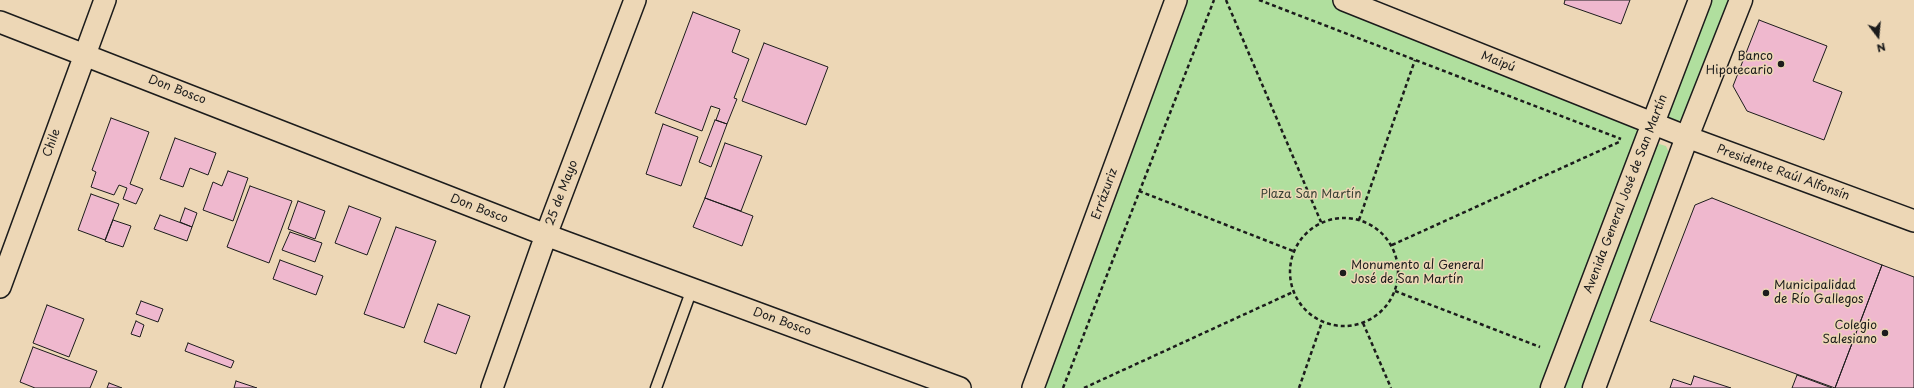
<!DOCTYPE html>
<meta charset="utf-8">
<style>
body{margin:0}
#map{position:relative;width:1914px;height:388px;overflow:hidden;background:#edd7b6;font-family:"Playpen Sans",sans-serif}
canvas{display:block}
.north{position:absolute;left:1858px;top:16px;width:40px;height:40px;-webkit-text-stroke:3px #edd7b6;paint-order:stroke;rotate:164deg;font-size:11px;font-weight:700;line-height:16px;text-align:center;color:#1c1c1c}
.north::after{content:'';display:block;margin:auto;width:14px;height:18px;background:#1c1c1c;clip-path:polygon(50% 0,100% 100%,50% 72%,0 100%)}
</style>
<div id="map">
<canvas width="1914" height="388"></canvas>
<div class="north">N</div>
</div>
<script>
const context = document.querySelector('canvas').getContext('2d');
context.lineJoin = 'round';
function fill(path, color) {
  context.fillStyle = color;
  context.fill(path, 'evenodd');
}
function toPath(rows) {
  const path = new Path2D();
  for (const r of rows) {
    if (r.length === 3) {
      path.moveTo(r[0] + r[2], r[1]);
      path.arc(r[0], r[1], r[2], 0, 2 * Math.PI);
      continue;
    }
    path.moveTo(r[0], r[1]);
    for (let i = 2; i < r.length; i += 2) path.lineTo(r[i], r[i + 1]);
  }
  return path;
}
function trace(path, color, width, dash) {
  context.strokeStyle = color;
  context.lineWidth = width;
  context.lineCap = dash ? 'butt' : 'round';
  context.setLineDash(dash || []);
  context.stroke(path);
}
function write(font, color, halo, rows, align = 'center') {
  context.font = font + ' "Playpen Sans",sans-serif';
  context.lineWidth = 3;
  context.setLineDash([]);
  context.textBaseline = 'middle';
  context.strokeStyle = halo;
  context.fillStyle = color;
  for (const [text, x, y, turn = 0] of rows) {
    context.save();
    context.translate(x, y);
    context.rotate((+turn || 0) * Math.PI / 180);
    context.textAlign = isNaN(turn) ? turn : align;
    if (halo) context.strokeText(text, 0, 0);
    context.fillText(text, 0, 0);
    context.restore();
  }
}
fill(toPath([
 [1176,0,1344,0,1652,124,1552,388,1033,388],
 [1710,0,1731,0,1685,119,1672,123,1666,119],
 [1659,144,1666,146,1670,155,1583,388,1562,388,1652,149]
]), '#b0df9e');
const building = toPath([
 [1565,0,1630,0,1621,24,1564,4,1565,0],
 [693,12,740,30,732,52,749,59,734,98,737,99,727,124,716,120,720,109,711,106,702,131,655,113,693,12],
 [1759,20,1827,46,1813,81,1842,92,1824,140,1747,111,1733,86,1759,20],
 [764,43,828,67,806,125,742,101,764,43],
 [111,118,149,132,130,184,143,189,136,204,123,199,127,188,119,185,114,195,91,187,96,172,92,170,111,118],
 [715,120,727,124,711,167,699,162,715,120],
 [663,124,698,137,681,186,646,174,663,124],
 [175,138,216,153,208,175,190,168,183,187,160,179,175,138],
 [725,143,762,156,741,211,705,198,725,143],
 [228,171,248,178,233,221,203,210,213,182,222,186,228,171],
 [250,186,292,201,269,263,227,247,250,186],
 [91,194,119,204,105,240,78,230,91,194],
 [705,198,753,216,742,246,693,227,705,198],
 [1712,198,1882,265,1835,388,1650,321,1695,205,1712,198],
 [298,201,325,211,315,239,288,229,298,201],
 [349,206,381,218,367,255,335,243,349,206],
 [185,208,197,213,192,227,180,222,185,208],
 [160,215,192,227,187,241,154,229,160,215],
 [113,220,131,226,123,247,105,241,113,220],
 [396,227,436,241,404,328,364,314,396,227],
 [290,232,322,243,315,262,282,250,290,232],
 [280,260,323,276,316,295,273,279,280,260],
 [1882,265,1914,277,1914,388,1835,388,1882,265],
 [141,301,163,309,158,322,136,314,141,301],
 [438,304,470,316,456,354,424,342,438,304],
 [47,305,84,319,69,357,33,343,47,305],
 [136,321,144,325,140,337,131,334,136,321],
 [188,343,234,361,231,368,185,351,188,343],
 [33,347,97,371,90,388,35,388,20,382,33,347],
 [1797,375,1832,388,1792,388,1797,375],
 [1694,376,1731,388,1670,388,1673,379,1691,385,1694,376],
 [236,381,257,388,234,388,236,381],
 [109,383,122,388,107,388,109,383]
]);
fill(building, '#efb8ce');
trace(building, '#1c1c1c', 1);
const lane = toPath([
 [656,388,692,289]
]);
const street = toPath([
 [1344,0,1687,137,1914,221],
 [0,22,546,235,960,388],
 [0,287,105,0],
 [492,388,546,235,635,0],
 [1033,388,1176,0]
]);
const primary = toPath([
 [1552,388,1700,0],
 [1594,388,1687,137,1741,0]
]);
trace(lane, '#1c1c1c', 13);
trace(street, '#1c1c1c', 24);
trace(primary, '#1c1c1c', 25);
trace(toPath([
 [1226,0,1321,222],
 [1259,0,1621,139],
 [1139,191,1293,251],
 [1344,272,54],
 [1359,220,1415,60],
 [1392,245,1619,142],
 [1395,291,1540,347],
 [1363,323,1391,388],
 [1063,388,1214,0],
 [1084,388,1293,292],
 [1299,388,1322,322]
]), '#1c1c1c', 2.5, [4, 3]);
trace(lane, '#edd7b6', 10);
trace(street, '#edd7b6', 21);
trace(primary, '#edd7b6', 22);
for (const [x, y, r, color] of [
 [1781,64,4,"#1c1c1c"],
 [1343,273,4,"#1c1c1c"],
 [1766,293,4,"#1c1c1c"],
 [1885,333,4,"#1c1c1c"]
]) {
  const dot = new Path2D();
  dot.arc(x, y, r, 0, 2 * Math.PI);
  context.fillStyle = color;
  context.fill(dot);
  trace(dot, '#edd7b6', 1.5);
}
write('12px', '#1c1c1c', '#edd7b6', [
 ["Banco",1773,57],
 ["Hipotecario",1773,71],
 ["Monumento al General",1351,266,"left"],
 ["José de San Martín",1351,280,"left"],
 ["Municipalidad",1774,286,"left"],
 ["de Río Gallegos",1774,300,"left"],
 ["Colegio",1877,326],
 ["Salesiano",1877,340]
], 'right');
write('12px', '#1c1c1c', '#edd7b6', [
 ["Maipú",1498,62,22],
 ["Don Bosco",177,90,21],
 ["Chile",52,143,-70],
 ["Presidente Raúl Alfonsín",1783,173,20],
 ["25 de Mayo",562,193,-69],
 ["Errázuriz",1105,194,-70],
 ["Avenida General José de San Martín",1626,194,-69],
 ["Don Bosco",479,209,21],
 ["Don Bosco",782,322,20]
]);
write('12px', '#3a4336', '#edd7b6', [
 ["Plaza San Martín",1311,195]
]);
</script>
